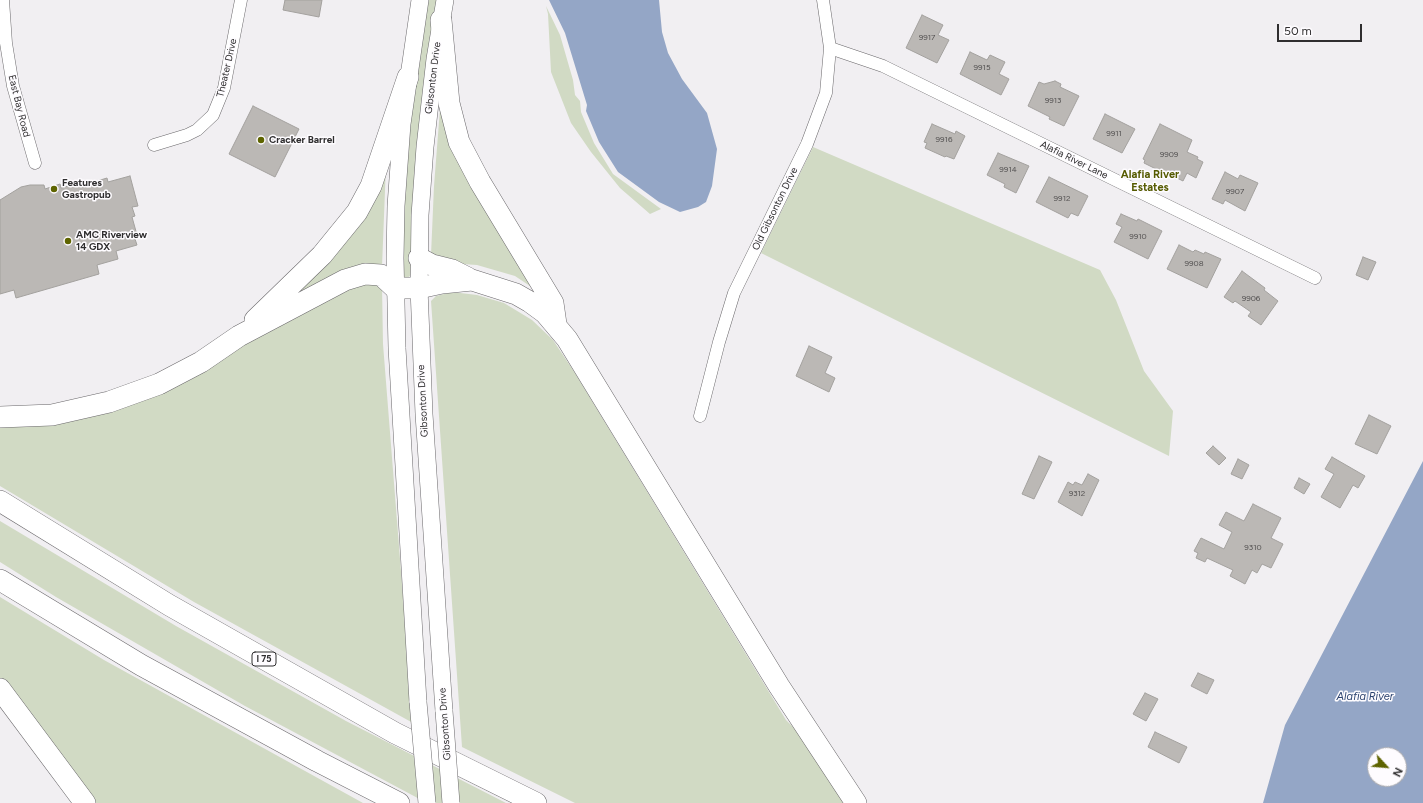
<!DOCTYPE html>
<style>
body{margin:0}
#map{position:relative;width:1423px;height:803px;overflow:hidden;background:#f1eff2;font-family:Figtree,sans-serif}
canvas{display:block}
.north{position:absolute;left:1367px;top:747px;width:40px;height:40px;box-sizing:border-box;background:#fefcff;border:1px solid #abaaac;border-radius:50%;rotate:116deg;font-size:11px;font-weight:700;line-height:16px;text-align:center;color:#2f2e2f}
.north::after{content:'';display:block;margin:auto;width:14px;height:18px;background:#5e6400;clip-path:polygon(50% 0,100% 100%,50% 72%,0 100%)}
.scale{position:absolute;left:1277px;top:24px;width:85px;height:18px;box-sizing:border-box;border:2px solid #2f2e2f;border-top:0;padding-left:5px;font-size:12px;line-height:14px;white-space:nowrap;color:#2f2e2f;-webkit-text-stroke:3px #fefcff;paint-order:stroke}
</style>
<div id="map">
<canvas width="1423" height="803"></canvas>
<div class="north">N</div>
<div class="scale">50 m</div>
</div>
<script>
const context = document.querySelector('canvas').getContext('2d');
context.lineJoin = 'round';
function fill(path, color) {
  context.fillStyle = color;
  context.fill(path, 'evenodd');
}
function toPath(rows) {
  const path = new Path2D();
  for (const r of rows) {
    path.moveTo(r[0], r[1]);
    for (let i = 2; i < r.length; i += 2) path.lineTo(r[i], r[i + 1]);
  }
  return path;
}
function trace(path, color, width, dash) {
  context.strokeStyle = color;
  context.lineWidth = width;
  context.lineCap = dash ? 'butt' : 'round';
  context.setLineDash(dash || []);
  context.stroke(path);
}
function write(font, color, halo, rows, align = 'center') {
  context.font = font + ' Figtree,sans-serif';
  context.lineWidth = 3;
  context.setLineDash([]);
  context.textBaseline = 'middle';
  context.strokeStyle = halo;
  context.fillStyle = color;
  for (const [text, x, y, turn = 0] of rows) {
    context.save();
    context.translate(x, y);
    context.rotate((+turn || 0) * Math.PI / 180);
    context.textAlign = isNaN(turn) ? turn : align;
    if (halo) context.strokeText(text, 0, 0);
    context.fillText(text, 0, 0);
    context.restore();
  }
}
fill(toPath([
 [427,0,438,0,411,275,404,281,402,280,404,192,412,109],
 [546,6,560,35,573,80,575,95,580,101,581,112,594,143,613,174,661,209,650,214,620,188,591,152,571,123,551,72,548,14],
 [440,109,536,290,515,276,477,265,448,263,431,255,434,186],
 [813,147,1100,270,1116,300,1144,371,1173,411,1169,456,761,253],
 [386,165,382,267,276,312],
 [357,282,382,286,383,344,413,723,194,602,0,486,0,421,62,417],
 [452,292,477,295,504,303,532,320,553,340,575,373,786,720,828,762,853,803,575,803,462,747,431,301,436,296],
 [0,521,176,626,346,721,506,803,427,803,245,706,56,597,0,562],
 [0,597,104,660,363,803,91,803,0,680]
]), '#d1dac4');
fill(toPath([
 [549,0,659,0,662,32,668,53,682,79,707,113,717,149,712,186,706,202,698,207,680,212,659,202,618,172,599,142,586,111,587,105,565,33],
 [1423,461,1423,803,1263,803,1285,725],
 [1375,755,1399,755,1399,779,1375,779]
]), '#94a6c6');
const building = toPath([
 [285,0,322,0,319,17,283,10,285,0],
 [922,15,943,25,938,35,949,40,937,63,906,48,922,15],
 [970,52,987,60,990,55,1005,62,999,74,1009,79,1001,95,960,74,970,52],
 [1055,81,1061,84,1060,87,1079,96,1064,126,1049,119,1050,117,1028,106,1039,82,1044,84,1055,81],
 [253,106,299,129,275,177,229,154,253,106],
 [1105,114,1135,129,1122,153,1093,139,1105,114],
 [932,124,955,134,956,131,965,136,954,159,946,156,945,157,925,148,927,143,924,142,932,124],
 [1160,124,1192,140,1187,152,1198,157,1197,159,1203,162,1196,178,1187,173,1183,181,1177,178,1176,179,1144,163,1145,160,1143,159,1160,124],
 [998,153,1029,166,1016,193,1004,187,1005,184,987,175,998,153],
 [1225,172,1238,179,1240,175,1258,183,1245,211,1225,200,1223,204,1212,199,1225,172],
 [130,176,138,206,132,207,135,216,132,217,137,235,134,236,137,245,116,251,118,259,97,265,99,274,16,298,14,290,0,294,0,200,21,187,30,185,44,185,45,189,60,184,61,188,83,182,84,185,107,178,108,182,130,176],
 [1049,177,1088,196,1078,216,1071,213,1068,218,1036,202,1049,177],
 [1121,214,1137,221,1138,219,1162,231,1148,259,1114,242,1122,227,1116,224,1121,214],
 [1179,245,1193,252,1195,250,1204,254,1205,252,1221,259,1207,288,1167,269,1179,245],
 [1363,257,1376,262,1368,280,1356,275,1363,257],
 [1242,271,1265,288,1264,290,1278,301,1261,325,1248,316,1251,312,1235,301,1233,303,1224,297,1242,271],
 [809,346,832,357,825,373,835,378,829,392,796,376,809,346],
 [1369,415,1391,426,1377,454,1355,444,1369,415],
 [1213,446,1226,458,1219,465,1206,453,1213,446],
 [1039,456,1052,462,1034,499,1022,494,1039,456],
 [1332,457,1365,476,1358,488,1353,485,1340,508,1321,497,1334,474,1325,469,1332,457],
 [1238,459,1249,465,1242,479,1231,474,1238,459],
 [1088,474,1099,480,1082,516,1058,502,1068,482,1073,485,1075,482,1082,485,1088,474],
 [1299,478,1310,484,1304,494,1294,488,1299,478],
 [1253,504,1281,518,1271,538,1283,544,1271,568,1262,564,1257,573,1252,570,1245,584,1230,576,1233,570,1207,558,1205,562,1196,558,1198,553,1194,551,1201,538,1224,549,1232,532,1219,525,1226,512,1244,521,1253,504],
 [1198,673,1214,680,1207,694,1191,686,1198,673],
 [1145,693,1158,699,1146,721,1133,714,1145,693],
 [1155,732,1187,747,1179,763,1148,747,1155,732]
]);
fill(building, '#bbb8b5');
trace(building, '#a3a19e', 1);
const street = toPath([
 [3,0,6,43,13,86,35,163],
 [830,48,883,66,1315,278],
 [154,145,187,135,197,130,213,115,224,88,241,0],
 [700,416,719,342,734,293,807,144,826,93,830,48,823,0]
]);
const secondary = toPath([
 [418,702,397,348,395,258,396,206,402,124,420,0],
 [444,711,424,414,419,288,420,215,425,147,435,59,445,0]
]);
const highway = toPath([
 [441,20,449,103,459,142,480,182,553,303,556,324],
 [419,258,432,265,452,270,468,278],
 [255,320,322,255,357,212,371,186,408,77],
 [0,417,52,415,109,402,159,384,201,362,239,336,345,280,365,274,381,275,395,288,419,288,442,283,472,280,516,294,530,302,545,313,567,339,779,686,856,803],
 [0,501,169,605,395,733,536,803],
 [0,580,141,665,317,761,399,803],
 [0,689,85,803]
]);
trace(street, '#6a686b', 13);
trace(secondary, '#6a686b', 18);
trace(highway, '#6a686b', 22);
trace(street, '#fff', 12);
trace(secondary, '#fff', 17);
trace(highway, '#fff', 21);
const secondaryBridge = toPath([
 [418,702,427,803],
 [444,711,451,803]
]);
trace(secondaryBridge, '#6a686b', 18, []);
trace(secondaryBridge, '#fff', 17);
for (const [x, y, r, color] of [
 [261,140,4,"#5e6400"],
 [54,189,4,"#5e6400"],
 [68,241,4,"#5e6400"]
]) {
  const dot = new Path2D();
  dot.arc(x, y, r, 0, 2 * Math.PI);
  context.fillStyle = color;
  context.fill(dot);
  trace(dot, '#fefcff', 1.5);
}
write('8px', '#525050', null, [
 ["9917",927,38],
 ["9915",982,68],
 ["9913",1053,101],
 ["9911",1114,134],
 ["9916",944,140],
 ["9909",1169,155],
 ["9914",1008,170],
 ["9907",1235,192],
 ["9912",1062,199],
 ["9910",1138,237],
 ["9908",1194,264],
 ["9906",1251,299],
 ["9312",1077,494],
 ["9310",1253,548]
]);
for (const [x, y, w] of [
 [264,659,24]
]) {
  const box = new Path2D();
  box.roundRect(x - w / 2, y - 7, w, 14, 3);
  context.fillStyle = '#fefcff';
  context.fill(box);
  trace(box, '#2f2e2f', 1);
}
write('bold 9px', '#2f2e2f', null, [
 ["I 75",264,659]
]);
write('10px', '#2f2e2f', '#fefcff', [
 ["Theater Drive",227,68,-77],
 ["Gibsonton Drive",433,78,-83],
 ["East Bay Road",19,106,76],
 ["Alafia River Lane",1074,160,26],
 ["Old Gibsonton Drive",775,209,-64],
 ["Gibsonton Drive",423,401,-93],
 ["Gibsonton Drive",445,724,-94]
]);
write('bold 10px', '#2f2e2f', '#fefcff', [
 ["Cracker Barrel",269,140],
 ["Features",62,183],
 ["Gastropub",62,195],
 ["AMC Riverview",76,235],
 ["14 GDX",76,247]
], 'left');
write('bold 11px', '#555a00', '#fefcff', [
 ["Alafia River",1150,175],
 ["Estates",1150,188]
]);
write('italic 11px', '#2c436f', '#fefcff', [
 ["Alafia River",1365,697]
]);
</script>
